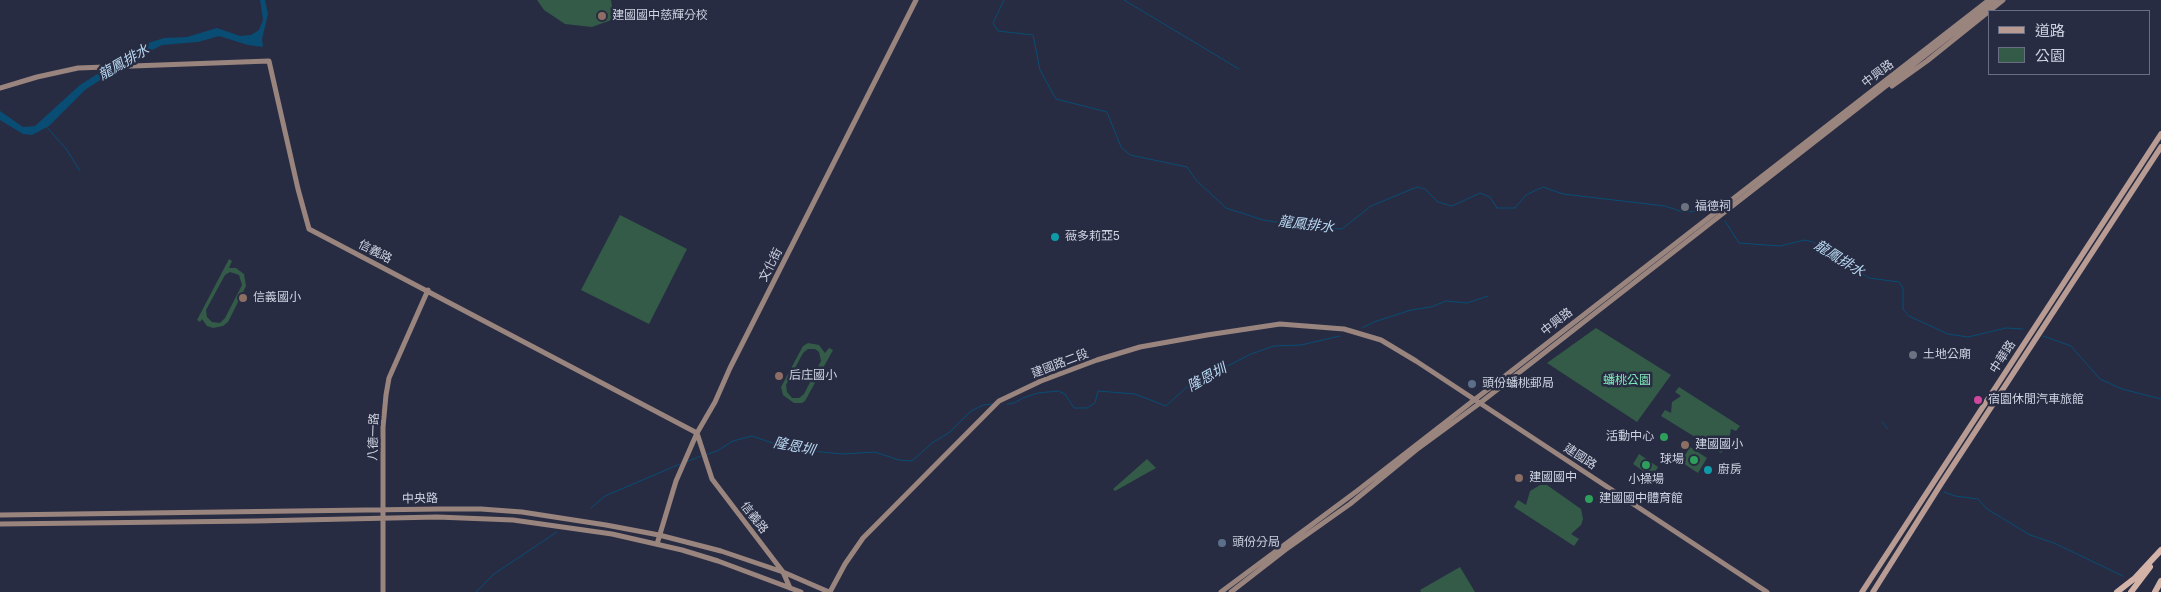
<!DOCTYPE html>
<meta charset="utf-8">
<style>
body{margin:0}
#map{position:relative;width:2161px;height:592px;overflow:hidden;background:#272c42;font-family:Helvetica,"Noto Sans TC",sans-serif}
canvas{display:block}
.legend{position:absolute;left:1988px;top:10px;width:162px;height:65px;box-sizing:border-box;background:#272c42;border:1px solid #6a6e82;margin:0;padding:6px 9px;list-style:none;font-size:15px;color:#ced2e1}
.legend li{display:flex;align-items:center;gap:10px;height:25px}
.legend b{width:25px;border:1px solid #6a6e82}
</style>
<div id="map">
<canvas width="2161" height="592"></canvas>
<ul class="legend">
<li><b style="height:6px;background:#b89c94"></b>道路</li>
<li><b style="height:14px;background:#335b48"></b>公園</li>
</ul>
</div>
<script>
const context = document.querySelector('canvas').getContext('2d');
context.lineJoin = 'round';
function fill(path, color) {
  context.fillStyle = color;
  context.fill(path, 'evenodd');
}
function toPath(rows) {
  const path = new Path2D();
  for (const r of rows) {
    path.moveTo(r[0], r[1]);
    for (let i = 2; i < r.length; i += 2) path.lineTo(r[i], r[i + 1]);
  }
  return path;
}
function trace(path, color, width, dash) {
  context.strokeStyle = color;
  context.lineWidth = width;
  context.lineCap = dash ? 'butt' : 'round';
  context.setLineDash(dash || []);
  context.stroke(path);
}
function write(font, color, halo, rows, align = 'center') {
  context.font = font + ' Helvetica,"Noto Sans TC",sans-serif';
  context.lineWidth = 5;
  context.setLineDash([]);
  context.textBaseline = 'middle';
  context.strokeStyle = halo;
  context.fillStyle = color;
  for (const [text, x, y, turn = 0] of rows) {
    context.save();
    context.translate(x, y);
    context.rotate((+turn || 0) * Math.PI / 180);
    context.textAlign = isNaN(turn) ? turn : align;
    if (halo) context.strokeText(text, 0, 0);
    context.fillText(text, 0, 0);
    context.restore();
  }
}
fill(toPath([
 [537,0,611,0,614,19,592,27,565,24,544,10],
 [620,215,687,249,649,324,581,290],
 [229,259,232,261,229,268,236,268,244,274,246,286,228,322,223,326,213,328,207,326,202,319,200,322,197,320],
 [230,272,239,275,242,285,225,318,220,323,212,322,207,317,206,310,225,275],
 [1596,328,1671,375,1637,422,1547,363],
 [808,343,819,345,825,353,829,348,833,350,805,401,802,403,794,403,783,395,781,387,803,346],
 [808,349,815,349,819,352,821,361,804,394,799,398,792,398,787,392,786,385,803,353],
 [1679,387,1740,426,1736,431,1731,429,1729,441,1720,446,1725,449,1721,453,1661,416,1665,410,1671,413,1672,402,1681,396,1675,392],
 [1690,447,1707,458,1698,473,1681,462],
 [1639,454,1658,467,1652,477,1633,464],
 [1147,459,1156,468,1115,491,1113,489],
 [1540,485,1547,485,1581,509,1583,519,1581,525,1571,534,1579,539,1574,546,1514,507,1518,500,1526,505,1530,491],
 [1460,567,1475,592,1421,592,1420,590]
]), '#335b48');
fill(toPath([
 [260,0,265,0,268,14,262,39,263,47,248,45,219,36,198,42,162,45,136,58,86,89,49,126,32,135,23,134,0,120,0,111,23,127,35,126,80,85,145,44,164,38,187,37,217,28,240,36,251,35,259,30,263,20]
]), '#094d74');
trace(toPath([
 [1004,0,993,23,998,31,1033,35,1040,70,1056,99,1107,112,1121,147,1130,155,1187,167,1196,180,1226,208,1263,220,1302,226,1342,229,1371,206,1417,187,1425,189,1438,202,1452,206,1480,193,1490,197,1497,208,1515,208,1526,195,1543,187,1563,194,1665,206,1683,212,1705,211],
 [1124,0,1239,69],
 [46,126,67,150,80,171],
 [1725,221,1739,243,1780,246,1805,240,1813,242,1869,278,1899,282,1903,288,1903,309,1909,316,1948,334,1968,337,2006,328,2023,329],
 [1362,328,1374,322,1411,310,1431,307,1446,301,1467,303,1488,296],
 [2043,336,2071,346,2100,379,2122,389,2161,399],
 [1007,404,1014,403,1023,398,1038,393,1058,391,1065,394,1074,408,1087,408,1095,403,1098,391,1135,394,1166,406,1188,386,1251,354,1274,346,1301,345,1340,336],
 [1882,422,1888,429],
 [705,455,717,451,733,441,752,436,790,449,843,454,875,452,899,460,912,461,932,443,950,432,971,411,983,405,993,404],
 [686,462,701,456],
 [1944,492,1955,496,1978,499,1987,509,2030,535,2054,543,2123,576],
 [591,508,605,496,680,464],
 [476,592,494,574,557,532]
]), '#094d74', 1);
trace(toPath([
 [1892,86,1927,61,2003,0],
 [0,88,37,77,78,68,269,61,298,189,309,229,697,433,712,479,783,572,790,588],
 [0,515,440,509,481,509,522,512,606,525,659,535,721,551,783,572,829,592],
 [0,524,256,521,437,517,513,520,612,534,682,550,718,561,801,592],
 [657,544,676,481,697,433,715,402,730,368,916,0],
 [383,592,383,427,386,395,389,378,428,290],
 [830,592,845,564,863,538,999,401,1041,381,1097,360,1140,347,1207,335,1280,324,1344,329,1381,340,1416,361,1767,592],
 [1221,592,1357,491,1989,0],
 [1231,592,1285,550,1350,504,1416,450,1480,403,1996,0]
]), '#9a847e', 5);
trace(toPath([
 [1862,592,2161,134],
 [1873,592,1941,484,2161,147]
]), '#b89c94', 5.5);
trace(toPath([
 [2117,592,2135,578,2161,550],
 [2131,592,2150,567],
 [2155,592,2161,581]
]), '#d3b2a7', 6);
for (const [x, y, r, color] of [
 [602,16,5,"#8d6e63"],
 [1685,207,5,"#6b7280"],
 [1055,237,5,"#0f9aa8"],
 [243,298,5,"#8d6e63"],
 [1913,355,5,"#6b7280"],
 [779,376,5,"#8d6e63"],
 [1472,384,5,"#5c6f8a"],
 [1978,400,5,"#d1479c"],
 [1664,437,5,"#2e9e5b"],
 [1685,445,5,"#8d6e63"],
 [1694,460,5,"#2e9e5b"],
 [1646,465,5,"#2e9e5b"],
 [1708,470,5,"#0f9aa8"],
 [1519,478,5,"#8d6e63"],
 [1589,499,5,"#2e9e5b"],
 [1222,543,5,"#5c6f8a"]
]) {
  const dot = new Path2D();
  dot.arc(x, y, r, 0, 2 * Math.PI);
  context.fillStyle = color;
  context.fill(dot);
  trace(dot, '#272c42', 2);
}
write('12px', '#ced2e1', '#272c42', [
 ["建國國中慈輝分校",612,16],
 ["福德祠",1695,207],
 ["薇多莉亞5",1065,237],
 ["信義國小",253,298],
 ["土地公廟",1923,355],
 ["后庄國小",789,376],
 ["頭份蟠桃郵局",1482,384],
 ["宿園休閒汽車旅館",1988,400],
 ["活動中心",1654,437,"right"],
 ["建國國小",1695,445],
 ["球場",1684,460,"right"],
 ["廚房",1718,470],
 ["建國國中",1529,478],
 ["小操場",1646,480,"center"],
 ["建國國中體育館",1599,499],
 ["頭份分局",1232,543]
], 'left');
write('12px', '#ced2e1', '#272c42', [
 ["中興路",1878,74,-37],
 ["信義路",375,252,27],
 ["文化街",771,265,-63],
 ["中興路",1557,322,-38],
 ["中華路",2003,357,-57],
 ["建國路二段",1060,364,-21],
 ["八德一路",374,437,-88],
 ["建國路",1580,457,33],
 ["中央路",420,499,-1],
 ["信義路",754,518,52]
]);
write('12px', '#80e9b9', '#272c42', [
 ["蟠桃公園",1627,381]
]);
write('italic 14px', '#b9d9f2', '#272c42', [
 ["龍鳳排水",124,63,-30],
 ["龍鳳排水",1306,225,7],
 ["龍鳳排水",1839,259,32],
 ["隆恩圳",1207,378,-29],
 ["隆恩圳",794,447,11]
]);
</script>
